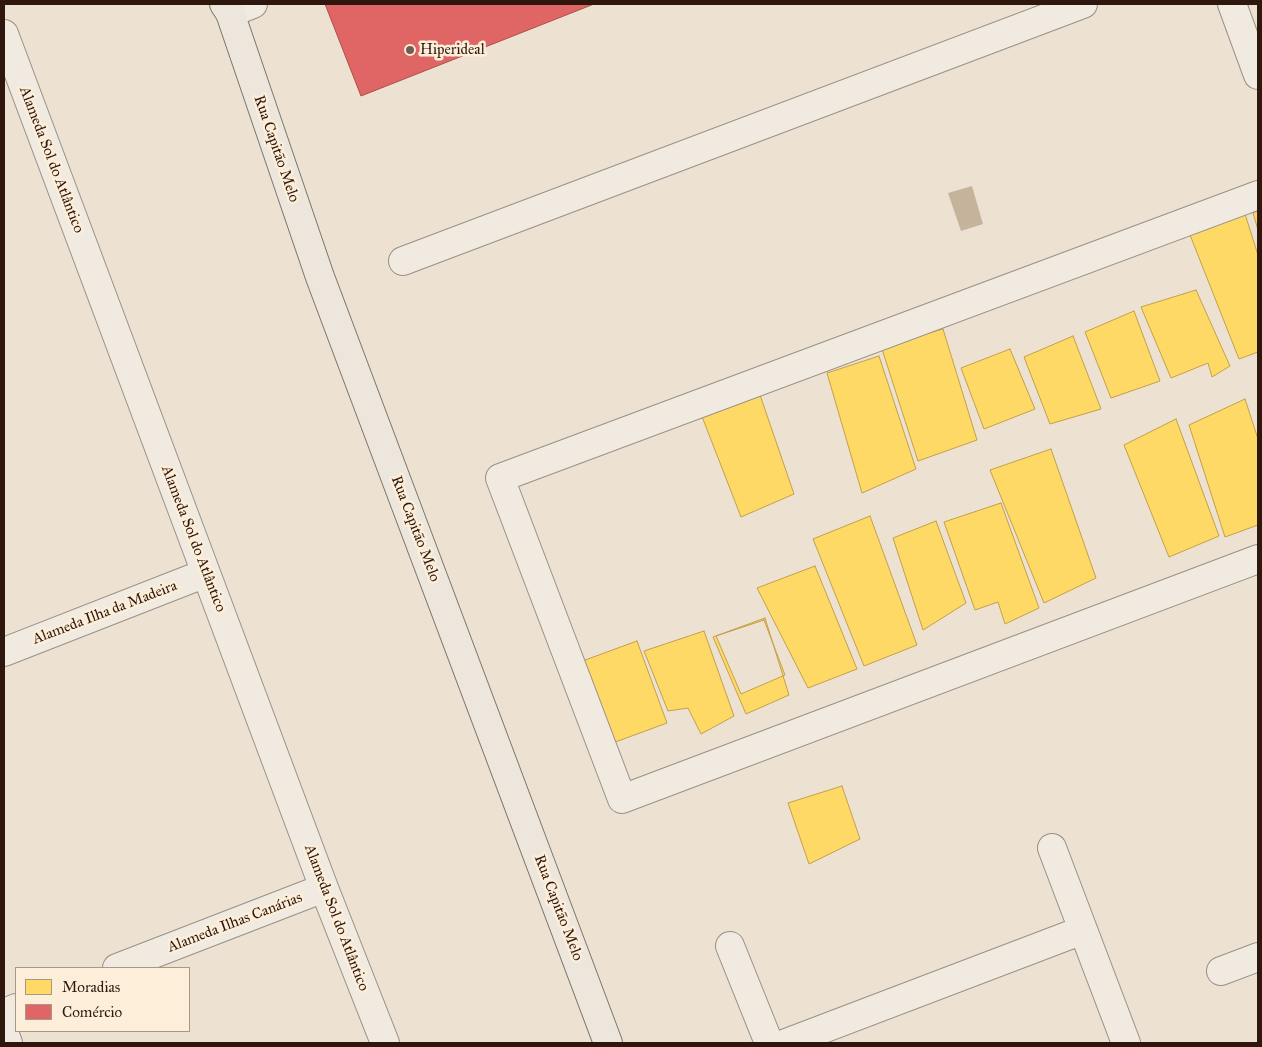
<!DOCTYPE html>
<meta charset="utf-8">
<style>
body{margin:0}
#map{position:relative;width:1262px;height:1047px;overflow:hidden;background:#ede2d1;font-family:"IM FELL Great Primer",serif}
canvas{display:block}
.frame{position:absolute;inset:0;border:5px solid #2f170d;pointer-events:none}
.legend{position:absolute;left:15px;top:967px;width:175px;height:65px;box-sizing:border-box;background:#fceed9;border:1px solid #aa9887;margin:0;padding:6px 9px;list-style:none;font-size:15px;color:#2f170d}
.legend li{display:flex;align-items:center;gap:10px;height:25px}
.legend b{width:25px;border:1px solid #aa9887}
</style>
<div id="map">
<canvas width="1262" height="1047"></canvas>
<div class="frame"></div>
<ul class="legend">
<li><b style="height:14px;background:#ffd966"></b>Moradias</li>
<li><b style="height:14px;background:#e06666"></b>Comércio</li>
</ul>
</div>
<script>
const context = document.querySelector('canvas').getContext('2d');
context.lineJoin = 'round';
function fill(path, color) {
  context.fillStyle = color;
  context.fill(path, 'evenodd');
}
function toPath(rows) {
  const path = new Path2D();
  for (const r of rows) {
    path.moveTo(r[0], r[1]);
    for (let i = 2; i < r.length; i += 2) path.lineTo(r[i], r[i + 1]);
  }
  return path;
}
function trace(path, color, width, dash) {
  context.strokeStyle = color;
  context.lineWidth = width;
  context.lineCap = dash ? 'butt' : 'round';
  context.setLineDash(dash || []);
  context.stroke(path);
}
function write(font, color, halo, rows, align = 'center') {
  context.font = font + ' "IM FELL Great Primer",serif';
  context.lineWidth = 5;
  context.setLineDash([]);
  context.textBaseline = 'middle';
  context.strokeStyle = halo;
  context.fillStyle = color;
  for (const [text, x, y, turn = 0] of rows) {
    context.save();
    context.translate(x, y);
    context.rotate((+turn || 0) * Math.PI / 180);
    context.textAlign = isNaN(turn) ? turn : align;
    if (halo) context.strokeText(text, 0, 0);
    context.fillText(text, 0, 0);
    context.restore();
  }
}
fill(toPath([
 [972,186,983,224,961,231,948,193]
]), '#c6b39c');
const homes = toPath([
 [1258,211,1258,230,1253,213,1258,211],
 [1245,214,1258,255,1258,352,1239,359,1190,235,1245,214],
 [1196,290,1230,366,1212,377,1208,363,1171,378,1141,307,1196,290],
 [1134,311,1160,381,1111,398,1085,332,1134,311],
 [943,329,977,440,918,461,881,346,943,329],
 [1073,336,1101,409,1050,424,1024,357,1073,336],
 [1010,349,1035,409,984,429,961,368,1010,349],
 [879,356,916,469,862,493,827,373,879,356],
 [759,392,794,494,741,517,701,414,759,392],
 [1245,399,1258,439,1258,525,1225,537,1189,425,1245,399],
 [1176,419,1219,536,1169,557,1124,445,1176,419],
 [1051,449,1096,578,1044,603,990,470,1051,449],
 [1001,503,1039,608,1005,624,998,602,975,610,944,522,1001,503],
 [870,516,917,645,864,666,813,539,870,516],
 [936,521,966,603,923,630,893,538,936,521],
 [815,566,857,669,808,688,757,588,815,566],
 [765,618,789,695,746,714,713,637,765,618],
 [764,620,785,675,741,694,716,636,764,620],
 [704,631,734,716,701,734,688,708,668,711,644,651,704,631],
 [637,641,667,723,610,744,577,663,637,641],
 [842,786,860,839,809,864,788,803,842,786]
]);
fill(homes, '#ffd966');
trace(homes, '#c19f4b', 1);
const shops = toPath([
 [325,4,594,4,361,96,325,4]
]);
fill(shops, '#e06666');
trace(shops, '#ab4e4b', 1);
const minor = toPath([
 [227,4,230,13,253,4],
 [1232,4,1258,75],
 [4,34,324,888,385,1043],
 [1258,195,500,478,622,799,1258,559],
 [403,261,1083,4],
 [4,652,206,573],
 [1052,848,1126,1043],
 [730,946,769,1043],
 [117,968,324,888],
 [1221,971,1258,957],
 [4,1013,16,1008],
 [4,1032,8,1043],
 [786,1043,1083,930]
]);
const major = toPath([
 [224,4,230,13,320,277,608,1043]
]);
trace(minor, '#999086', 30);
trace(major, '#7e756b', 30);
trace(minor, '#f0eae1', 28);
trace(major, '#ede6dd', 28);
for (const [x, y, r, color] of [
 [410,50,5,"#725e52"]
]) {
  const dot = new Path2D();
  dot.arc(x, y, r, 0, 2 * Math.PI);
  context.fillStyle = color;
  context.fill(dot);
  trace(dot, '#fceed9', 2);
}
write('15px', '#2f170d', '#fceed9', [
 ["Hiperideal",420,50]
], 'left');
write('15px', '#2f170d', '#fceed9', [
 ["Rua Capitão Melo",276,149,71],
 ["Alameda Sol do Atlântico",51,160,69],
 ["Rua Capitão Melo",415,529,69],
 ["Alameda Sol do Atlântico",193,539,69],
 ["Alameda Ilha da Madeira",105,613,-21],
 ["Rua Capitão Melo",558,908,69],
 ["Alameda Sol do Atlântico",336,918,69],
 ["Alameda Ilhas Canárias",235,923,-21]
]);
</script>
